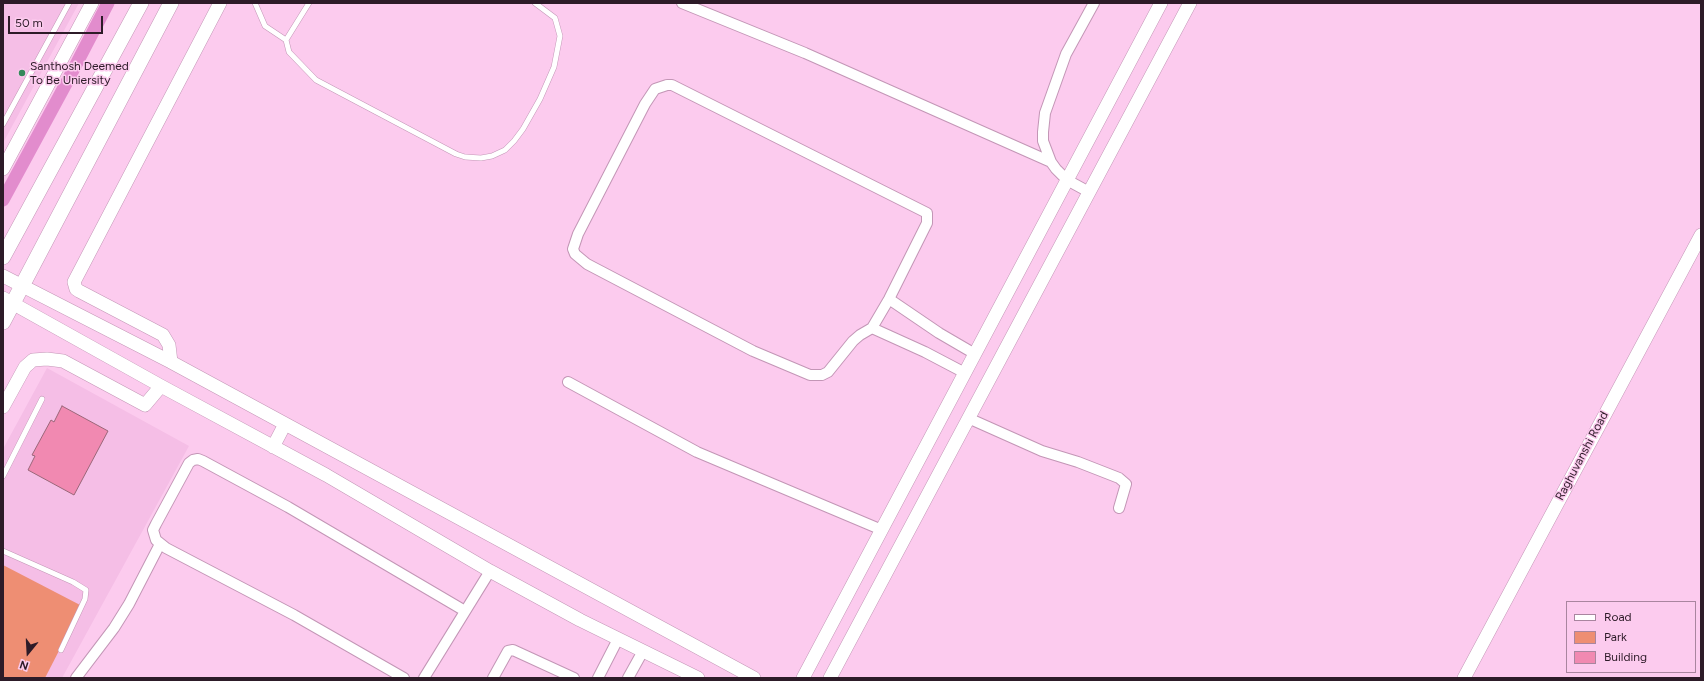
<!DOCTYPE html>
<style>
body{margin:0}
#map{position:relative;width:1704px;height:681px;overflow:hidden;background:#fccbee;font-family:Figtree,sans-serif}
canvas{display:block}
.frame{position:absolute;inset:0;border:4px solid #2d1b28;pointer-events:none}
.legend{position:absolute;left:1566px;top:601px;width:130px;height:72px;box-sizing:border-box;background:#fccbee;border:1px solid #a9859f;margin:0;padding:5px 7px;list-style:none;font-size:12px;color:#2d1b28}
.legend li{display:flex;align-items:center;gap:8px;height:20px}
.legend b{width:20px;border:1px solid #a9859f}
.north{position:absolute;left:8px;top:633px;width:40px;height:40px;-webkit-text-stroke:3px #fccbee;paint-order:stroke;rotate:198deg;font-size:11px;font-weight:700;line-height:16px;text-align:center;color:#2d1b28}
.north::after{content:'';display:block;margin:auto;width:14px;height:18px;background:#2d1b28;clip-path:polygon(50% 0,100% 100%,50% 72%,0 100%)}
.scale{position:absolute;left:8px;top:16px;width:95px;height:18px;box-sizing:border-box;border:2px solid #2d1b28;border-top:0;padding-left:5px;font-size:12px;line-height:14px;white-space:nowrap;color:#2d1b28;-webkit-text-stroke:3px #fccbee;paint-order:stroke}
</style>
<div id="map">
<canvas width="1704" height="681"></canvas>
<div class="frame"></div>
<ul class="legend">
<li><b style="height:5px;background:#fff"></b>Road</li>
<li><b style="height:11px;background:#ee8e73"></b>Park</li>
<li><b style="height:11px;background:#f189b1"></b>Building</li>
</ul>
<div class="north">N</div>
<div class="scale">50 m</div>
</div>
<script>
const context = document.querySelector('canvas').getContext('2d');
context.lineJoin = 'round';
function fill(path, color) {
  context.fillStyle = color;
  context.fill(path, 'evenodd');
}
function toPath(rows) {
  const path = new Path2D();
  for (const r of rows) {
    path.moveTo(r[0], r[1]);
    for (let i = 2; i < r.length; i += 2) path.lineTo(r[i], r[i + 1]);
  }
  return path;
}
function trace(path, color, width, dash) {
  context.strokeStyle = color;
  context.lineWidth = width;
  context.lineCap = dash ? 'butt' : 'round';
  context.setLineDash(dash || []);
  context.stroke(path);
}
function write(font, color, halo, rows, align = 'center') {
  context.font = font + ' Figtree,sans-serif';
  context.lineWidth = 3;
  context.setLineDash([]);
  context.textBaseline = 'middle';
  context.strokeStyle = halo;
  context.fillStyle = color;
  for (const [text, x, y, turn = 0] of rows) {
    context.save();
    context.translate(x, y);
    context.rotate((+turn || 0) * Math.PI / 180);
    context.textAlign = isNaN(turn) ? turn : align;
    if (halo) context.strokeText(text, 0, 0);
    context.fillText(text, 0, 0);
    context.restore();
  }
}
fill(toPath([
 [3,3,79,3,3,143],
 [47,368,189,446,62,678,3,678,3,449]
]), '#f5bee6');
fill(toPath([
 [3,565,82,606,45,678,3,678]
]), '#ee8e73');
trace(toPath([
 [3,200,68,80,108,3]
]), '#e28ccd', 13);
const building = toPath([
 [62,406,108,431,74,495,28,470,35,456,32,455,51,420,54,422,62,406]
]);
fill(building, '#f189b1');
trace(building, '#9b6779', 1);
const service = toPath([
 [255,3,265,26,286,40],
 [309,3,286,40,289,52,316,80,456,154,465,157,481,158,492,156,505,150,514,141,523,129,540,99,554,67,560,36,555,18,535,3],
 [3,124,69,3],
 [3,476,42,399],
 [3,551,73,582,86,590,85,599,61,650]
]);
const minor = toPath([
 [682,3,805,53,1051,162],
 [667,85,672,85,927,213,927,223,889,299,872,328,860,335,853,341,828,372,822,375,810,375,753,351,587,264,575,254,573,249,578,234,645,104,655,89,667,85],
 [1089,192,1067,180,1056,169,1051,162,1043,141,1043,132,1045,113,1066,54,1094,3],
 [889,299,939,333,975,354],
 [872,328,925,352,965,373],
 [568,382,697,452,882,530],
 [968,418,1042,451,1078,462,1119,478,1126,484,1119,508],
 [76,678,114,628,129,604,160,544],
 [404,678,294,615,166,548,156,540,153,530,156,524,189,463,193,460,198,459,203,461,288,507,465,611],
 [424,678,490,571],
 [493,678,508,651,513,650,574,678],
 [598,678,618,639],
 [628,678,643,651]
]);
const tertiary = toPath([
 [3,169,92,3],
 [3,276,171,362,754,678],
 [3,298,161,386,326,475,490,571,580,620,698,678],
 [171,362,169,345,163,335,79,291,76,289,74,282,220,3],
 [3,407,25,367,33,360,47,359,63,361,145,405,161,386],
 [273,447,285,424],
 [803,678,1161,3],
 [830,678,1190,3],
 [1464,678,1701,235]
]);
const secondary = toPath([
 [3,257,141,3],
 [3,322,171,3]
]);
trace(service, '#c396b6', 6);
trace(minor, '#c396b6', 12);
trace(tertiary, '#c396b6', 14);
trace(secondary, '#c396b6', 16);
trace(service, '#fff', 5);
trace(minor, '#fff', 10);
trace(tertiary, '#fff', 13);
trace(secondary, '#fff', 15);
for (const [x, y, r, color] of [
 [22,73,4,"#34895b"]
]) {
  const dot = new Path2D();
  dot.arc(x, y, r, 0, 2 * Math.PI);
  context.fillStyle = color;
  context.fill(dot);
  trace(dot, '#fccbee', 1.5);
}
write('12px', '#2d1b28', '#fccbee', [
 ["Santhosh Deemed",30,66],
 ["To Be Uniersity",30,80]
], 'left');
write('12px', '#2d1b28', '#fccbee', [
 ["Raghuvanshi Road",1582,456,-62]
]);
</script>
